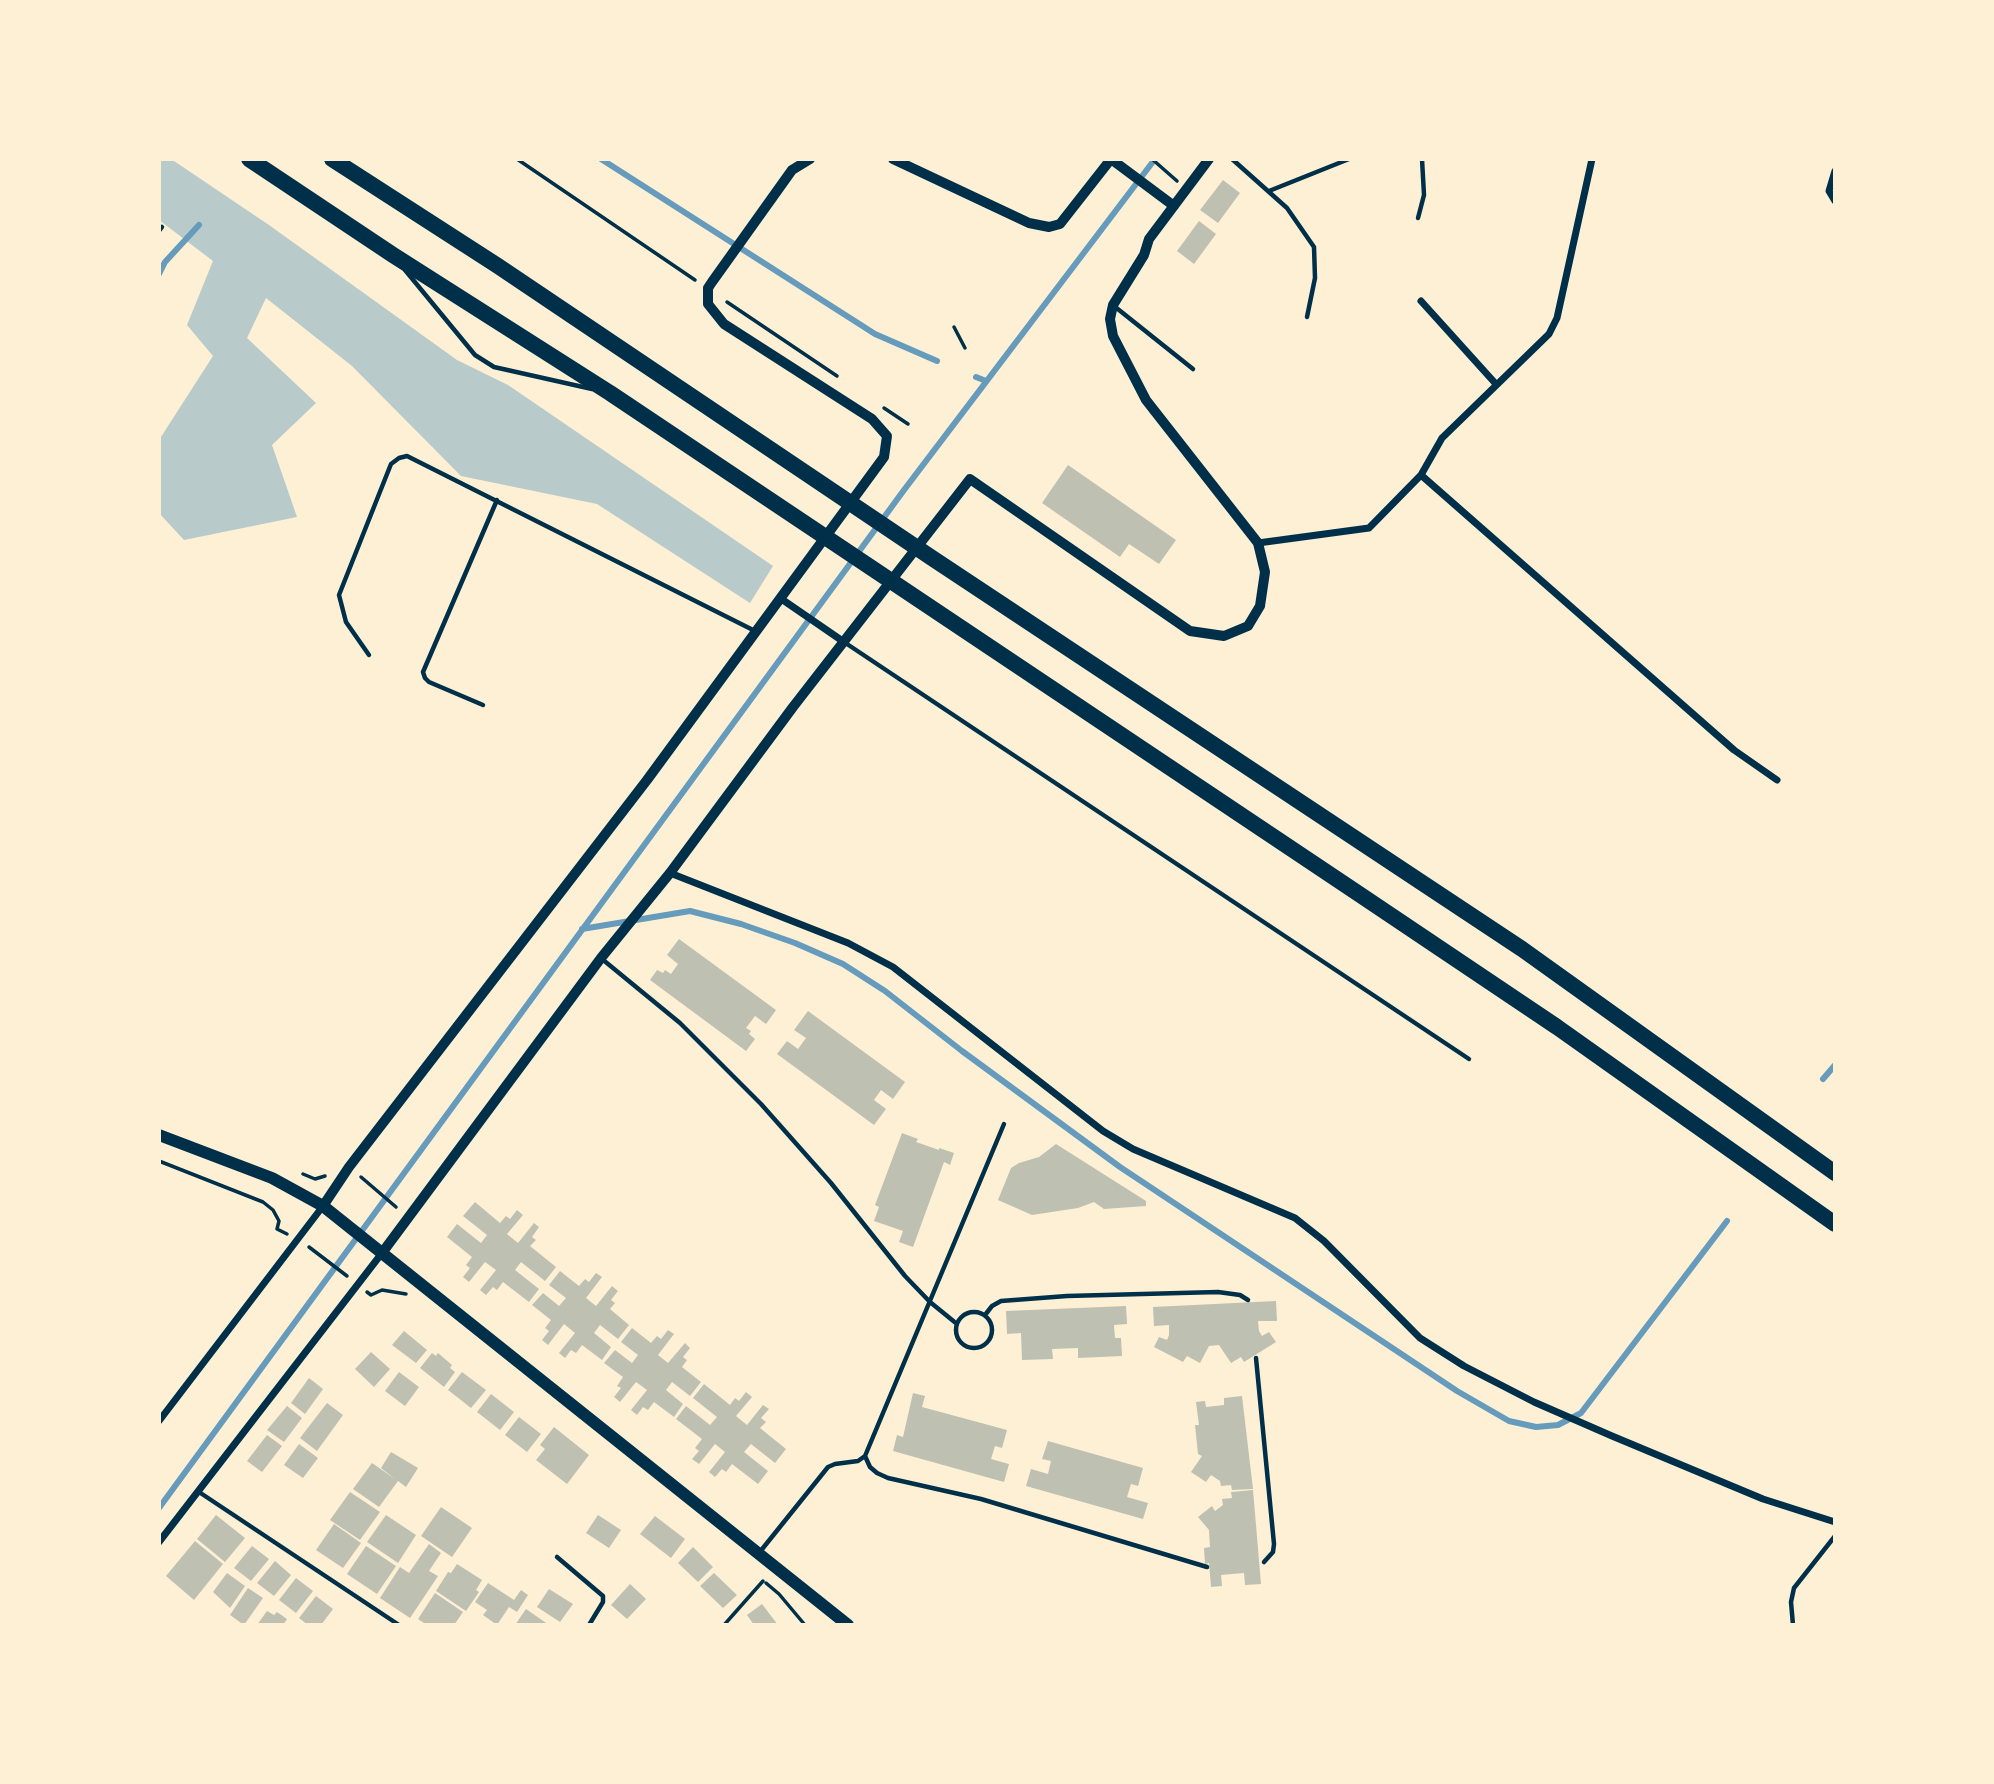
<!DOCTYPE html>
<style>
body{margin:0}
#map{position:relative;width:1994px;height:1784px;overflow:hidden;background:#fdf0d5;font-family:"Roboto Condensed",sans-serif}
canvas{display:block}
.frame{position:absolute;inset:0;border:161px solid #fdf0d5;pointer-events:none}
</style>
<div id="map">
<canvas width="1994" height="1784"></canvas>
<div class="frame"></div>
</div>
<script>
const context = document.querySelector('canvas').getContext('2d');
context.lineJoin = 'round';
function fill(path, color) {
  context.fillStyle = color;
  context.fill(path, 'evenodd');
}
function toPath(rows) {
  const path = new Path2D();
  for (const r of rows) {
    if (r.length === 3) {
      path.moveTo(r[0] + r[2], r[1]);
      path.arc(r[0], r[1], r[2], 0, 2 * Math.PI);
      continue;
    }
    path.moveTo(r[0], r[1]);
    for (let i = 2; i < r.length; i += 2) path.lineTo(r[i], r[i + 1]);
  }
  return path;
}
function trace(path, color, width, dash) {
  context.strokeStyle = color;
  context.lineWidth = width;
  context.lineCap = dash ? 'butt' : 'round';
  context.setLineDash(dash || []);
  context.stroke(path);
}
fill(toPath([
 [159,159,171,159,269,225,457,360,508,385,773,566,750,603,597,504,461,476,352,366,266,298,247,338,316,403,272,445,297,517,184,540,159,513,159,440,213,356,187,325,213,261,159,220]
]), '#b9caca');
trace(toPath([
 [601,159,875,334,937,361],
 [159,274,165,262,199,225],
 [976,377,986,381],
 [582,929,690,911,741,924,795,943,843,964,885,991,962,1051,1120,1167,1457,1391,1509,1421,1536,1427,1558,1425,1581,1413,1727,1221],
 [1823,1079,1835,1065],
 [159,1508,904,490,1155,159]
]), '#669bbc', 6);
fill(toPath([
 [1223,180,1240,193,1218,223,1200,210],
 [1199,221,1216,234,1194,264,1177,251],
 [1068,465,1176,540,1159,564,1129,544,1120,557,1042,503],
 [679,939,776,1010,766,1024,755,1016,746,1028,751,1031,749,1034,755,1039,746,1051,650,980,657,970,663,973,665,970,671,974,678,964,667,955],
 [808,1011,905,1082,893,1099,881,1090,874,1100,886,1109,874,1125,777,1054,787,1041,798,1049,806,1038,794,1030],
 [902,1133,918,1139,916,1142,939,1150,939,1148,954,1153,950,1165,944,1162,913,1247,899,1242,903,1231,874,1221,879,1207,875,1205],
 [1056,1144,1146,1201,1146,1206,1104,1209,1094,1202,1078,1208,1032,1215,998,1200,1011,1168,1019,1163,1039,1157],
 [475,1202,500,1223,506,1216,510,1219,517,1210,523,1215,507,1234,518,1243,534,1223,539,1227,532,1237,536,1240,530,1246,556,1267,545,1281,521,1262,515,1270,539,1289,529,1302,503,1282,497,1290,493,1287,486,1295,480,1290,496,1270,485,1262,469,1282,463,1277,470,1268,466,1265,472,1257,447,1237,457,1224,481,1243,487,1235,463,1216],
 [560,1271,579,1286,585,1279,589,1282,596,1273,602,1277,586,1298,596,1306,612,1286,618,1291,611,1300,615,1303,610,1309,629,1325,618,1339,600,1325,594,1333,611,1347,602,1360,582,1345,576,1353,571,1350,565,1358,559,1353,575,1333,564,1324,548,1345,542,1340,549,1331,545,1328,551,1320,532,1305,543,1293,559,1306,566,1298,549,1285],
 [1276,1301,1277,1321,1258,1321,1259,1331,1262,1336,1269,1332,1276,1342,1244,1362,1241,1357,1231,1363,1219,1345,1209,1346,1200,1363,1187,1356,1183,1362,1154,1347,1159,1337,1167,1340,1169,1335,1169,1325,1154,1326,1153,1307],
 [1126,1306,1127,1324,1114,1325,1115,1338,1121,1338,1122,1356,1078,1358,1078,1348,1052,1349,1053,1359,1022,1360,1021,1333,1007,1334,1006,1311],
 [632,1328,651,1343,657,1336,661,1339,668,1330,674,1334,658,1355,668,1363,685,1343,690,1348,683,1357,687,1360,682,1367,701,1382,690,1396,672,1382,666,1390,683,1404,674,1417,654,1402,648,1410,643,1407,637,1415,631,1410,647,1390,636,1382,620,1402,614,1397,621,1388,617,1386,623,1377,604,1363,615,1350,632,1363,638,1355,621,1342],
 [404,1331,427,1350,416,1363,392,1345],
 [371,1352,390,1369,374,1387,355,1369],
 [432,1353,436,1356,438,1353,452,1365,450,1368,455,1372,444,1387,420,1368],
 [399,1372,419,1387,405,1406,385,1391],
 [462,1372,486,1390,471,1408,448,1390],
 [309,1378,323,1389,305,1414,291,1403],
 [704,1384,730,1405,735,1398,739,1401,746,1392,752,1397,736,1416,747,1425,763,1405,769,1409,761,1418,766,1422,760,1428,786,1449,775,1463,751,1444,744,1452,768,1471,758,1484,732,1464,726,1472,722,1469,715,1477,709,1472,725,1452,715,1444,699,1464,692,1459,699,1451,695,1448,702,1439,676,1419,686,1406,710,1425,717,1417,693,1398],
 [913,1393,925,1396,922,1407,1007,1430,1002,1448,995,1446,991,1459,1009,1464,1004,1482,893,1451,897,1435,903,1437],
 [491,1394,514,1412,500,1430,477,1412],
 [1242,1396,1253,1489,1232,1490,1231,1485,1221,1486,1220,1481,1211,1475,1206,1482,1191,1472,1202,1456,1198,1454,1195,1425,1199,1425,1196,1402,1205,1401,1206,1407,1224,1405,1224,1398],
 [327,1403,343,1415,317,1451,300,1438],
 [287,1406,302,1418,284,1442,267,1430],
 [519,1417,541,1434,527,1452,505,1435],
 [554,1427,589,1455,567,1484,536,1460,545,1449,540,1445],
 [267,1435,282,1446,262,1472,247,1461],
 [1048,1441,1143,1468,1138,1486,1131,1484,1127,1497,1148,1503,1143,1519,1026,1486,1031,1469,1048,1474,1051,1461,1042,1459],
 [299,1444,318,1458,303,1478,284,1465],
 [391,1452,418,1468,406,1487,398,1481,379,1507,353,1489,372,1463,395,1479,381,1468],
 [1253,1490,1261,1584,1245,1585,1244,1573,1221,1575,1222,1586,1211,1587,1209,1563,1205,1564,1204,1548,1210,1547,1209,1530,1198,1517,1212,1506,1215,1511,1223,1505,1222,1499,1232,1498,1231,1492],
 [350,1492,380,1512,360,1540,330,1520],
 [441,1507,472,1528,452,1557,421,1536],
 [216,1515,245,1538,225,1562,197,1539],
 [386,1515,416,1535,398,1563,367,1542],
 [598,1515,621,1530,609,1548,586,1533],
 [655,1516,685,1539,671,1558,640,1534],
 [334,1524,361,1543,343,1568,316,1550],
 [195,1541,223,1564,194,1600,166,1576],
 [429,1544,441,1553,429,1571,438,1576,410,1618,380,1598,400,1567,409,1573],
 [252,1546,269,1559,251,1581,234,1568],
 [366,1546,396,1566,377,1594,347,1574],
 [693,1547,713,1567,698,1582,678,1563],
 [275,1561,291,1575,274,1596,257,1583],
 [457,1564,482,1580,476,1590,479,1592,466,1611,436,1591,448,1572,451,1573],
 [227,1573,245,1586,230,1608,213,1592],
 [714,1573,737,1595,723,1608,700,1586],
 [296,1578,313,1591,296,1613,279,1600],
 [488,1583,514,1600,521,1590,528,1595,517,1612,509,1607,497,1625,483,1615,487,1610,475,1602],
 [630,1584,646,1599,627,1619,611,1605],
 [248,1588,263,1598,244,1625,230,1615],
 [549,1589,573,1604,560,1622,537,1607],
 [435,1593,463,1612,454,1625,427,1625,418,1619],
 [316,1596,333,1609,321,1625,308,1625,299,1618],
 [762,1604,778,1625,754,1625,747,1615],
 [526,1609,549,1625,515,1625],
 [267,1611,274,1615,277,1612,287,1619,283,1625,257,1625]
]), '#bec0b2');
trace(toPath([
 [517,159,695,280],
 [1152,159,1177,181],
 [727,302,837,376],
 [954,327,965,348],
 [884,408,908,424],
 [159,1161,263,1202,273,1210,279,1221,277,1229,287,1234],
 [303,1174,315,1179,325,1176],
 [361,1177,396,1207],
 [309,1247,347,1276],
 [367,1292,371,1295,382,1290,406,1294],
 [766,1583,779,1594,805,1625],
 [724,1625,763,1581]
]), '#003049', 3.5);
trace(toPath([
 [1232,159,1287,208,1314,247,1315,278,1307,317],
 [1269,191,1349,159],
 [1418,218,1424,195,1422,159],
 [159,231,162,227],
 [405,270,475,355,494,367,592,389],
 [1114,306,1193,369],
 [844,642,1469,1059],
 [369,655,346,622,339,595,391,464,399,458,407,456,755,631],
 [483,705,429,682,425,678,423,672,497,500],
 [602,959,680,1023,761,1104,831,1183,905,1276,930,1302,957,1324],
 [974,1330,18],
 [985,1315,992,1306,1001,1301,1067,1296,1218,1292,1240,1295,1248,1300],
 [1256,1358,1274,1544,1273,1552,1264,1562],
 [865,1456,870,1467,877,1473,888,1478,981,1499,1207,1567],
 [199,1492,399,1625],
 [759,1553,828,1467,835,1464,858,1461,865,1456,1004,1124],
 [557,1557,603,1596,603,1602,589,1625],
 [1793,1625,1791,1602,1794,1588,1835,1536]
]), '#003049', 4.5);
trace(toPath([
 [1835,171,1829,191,1835,201],
 [1421,301,1495,383],
 [1421,475,1734,750,1777,780],
 [1258,543,1369,528,1421,475,1442,438,1549,334,1557,318,1592,159],
 [780,598,844,642],
 [670,873,848,943,893,967,1103,1131,1133,1149,1295,1218,1324,1241,1420,1338,1464,1366,1534,1402,1612,1436,1763,1499,1835,1522],
 [159,1421,323,1206],
 [159,1542,382,1253]
]), '#003049', 7);
trace(toPath([
 [893,159,1029,223,1049,227,1060,224,1111,159],
 [1111,159,1174,206],
 [323,1206,349,1167,647,780,884,457,887,436,872,419,724,324,708,304,708,288,712,282,792,170,810,159],
 [382,1253,601,958,670,873,793,707,970,479,1190,631,1224,636,1248,626,1260,606,1265,572,1258,543,1146,400,1113,336,1110,319,1113,305,1144,255,1149,239,1209,159]
]), '#003049', 10);
trace(toPath([
 [159,1135,272,1178,323,1206,848,1625]
]), '#003049', 12);
trace(toPath([
 [249,159,393,255,610,393,1359,894,1557,1027,1835,1224],
 [332,159,498,266,932,558,1522,949,1835,1173]
]), '#003049', 16);
</script>
